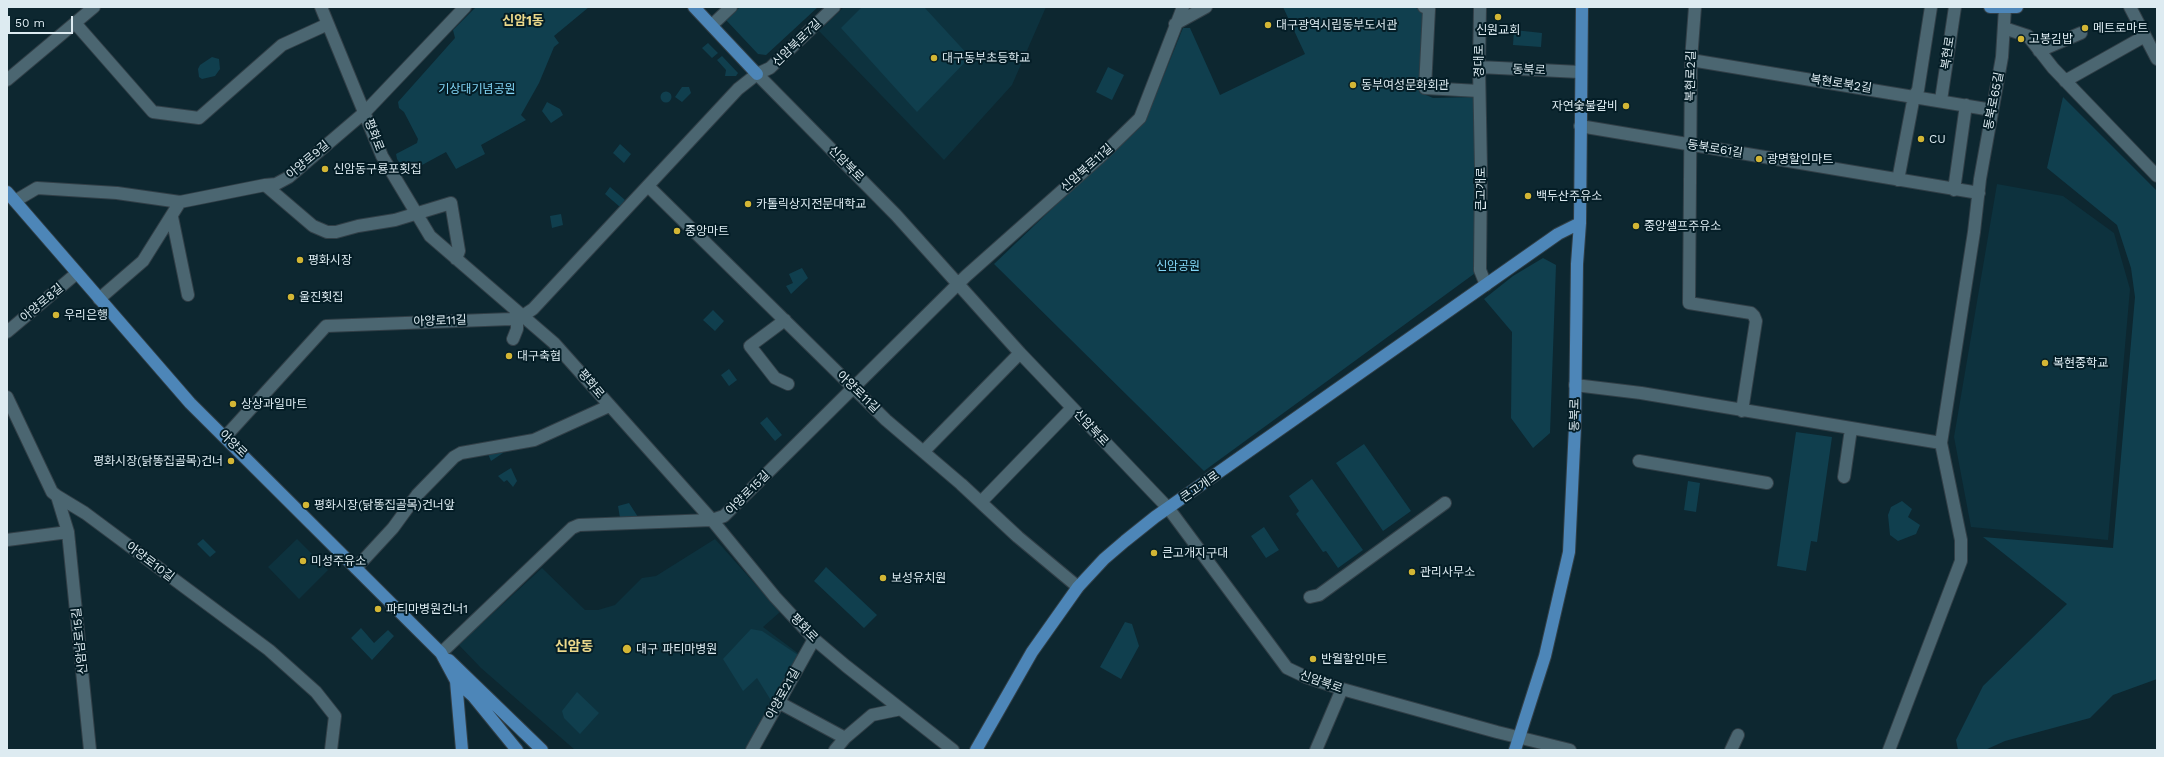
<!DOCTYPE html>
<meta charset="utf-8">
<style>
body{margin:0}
#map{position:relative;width:2164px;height:757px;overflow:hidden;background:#0d2730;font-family:"Work Sans",sans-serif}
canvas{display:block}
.frame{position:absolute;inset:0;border:8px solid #ddebf1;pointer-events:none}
.scale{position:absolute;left:8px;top:16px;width:65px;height:18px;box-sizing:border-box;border:2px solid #ddebf1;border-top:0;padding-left:5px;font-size:12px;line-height:14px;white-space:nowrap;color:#ddebf1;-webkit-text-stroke:3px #041d26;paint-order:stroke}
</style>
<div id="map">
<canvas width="2164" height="757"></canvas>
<div class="frame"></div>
<div class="scale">50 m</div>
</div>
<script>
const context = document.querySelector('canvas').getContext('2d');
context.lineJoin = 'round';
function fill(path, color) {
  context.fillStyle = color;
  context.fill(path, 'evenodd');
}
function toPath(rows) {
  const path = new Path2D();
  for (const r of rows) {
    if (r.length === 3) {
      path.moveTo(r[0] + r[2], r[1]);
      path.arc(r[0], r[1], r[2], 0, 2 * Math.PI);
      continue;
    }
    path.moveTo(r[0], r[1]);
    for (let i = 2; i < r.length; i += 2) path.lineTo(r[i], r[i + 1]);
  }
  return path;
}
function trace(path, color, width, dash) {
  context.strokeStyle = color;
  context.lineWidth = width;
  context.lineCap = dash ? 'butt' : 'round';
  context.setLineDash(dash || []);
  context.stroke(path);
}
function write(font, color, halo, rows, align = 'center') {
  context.font = font + ' "Work Sans","Noto Sans KR",sans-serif';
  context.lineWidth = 4;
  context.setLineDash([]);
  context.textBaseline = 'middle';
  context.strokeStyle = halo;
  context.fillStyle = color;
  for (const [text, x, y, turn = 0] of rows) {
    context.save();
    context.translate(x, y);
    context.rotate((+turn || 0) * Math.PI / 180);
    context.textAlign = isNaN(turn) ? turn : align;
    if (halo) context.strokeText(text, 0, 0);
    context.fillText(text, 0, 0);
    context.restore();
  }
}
fill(toPath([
 [844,7,1046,7,1012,85,944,160,819,31],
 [1997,184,2063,196,2114,233,2130,289,2108,540,1971,527,1954,437],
 [297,539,328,570,299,599,268,567],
 [715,539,780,612,763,627,799,654,746,750,575,750,481,668,457,643,491,615,542,568,585,610,598,610,615,605,642,578,656,576]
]), '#0d323e');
fill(toPath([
 [476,7,589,7,554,36,559,43,554,47,539,83,521,115,526,120,481,145,485,154,456,169,446,152,400,177,404,169,397,159,396,154,417,143,418,139,404,112,399,108,398,102,455,38,453,30],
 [740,7,818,7,766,55,758,54,726,20],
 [862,7,924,7,970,57,917,112,841,28],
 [1283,7,1413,7,1419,9,1423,15,1419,92,1433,98,1475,97,1478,271,1204,471,994,264,1146,119,1183,28,1190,28,1220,95,1305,54],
 [1514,30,1542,33,1541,47,1513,45],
 [708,43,718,53,712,58,702,48],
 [722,56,738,73,736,76,725,76,726,70,717,60],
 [212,57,219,59,220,69,215,76,202,79,199,77,198,69,200,65],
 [1108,67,1124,75,1112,100,1096,92],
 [682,87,689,87,691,93,682,102,675,97],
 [666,97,5.5],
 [2063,97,2157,191,2157,679,2113,695,2090,718,2005,741,1985,750,1958,750,1956,740,1983,686,2067,604,1983,537,2113,548,2135,297,2131,268,2117,225,2047,168],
 [547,102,560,109,563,115,551,123,542,111],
 [620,144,631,154,624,163,613,153],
 [610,187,625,200,620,207,605,194],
 [561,214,563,225,552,228,550,216],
 [1543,258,1556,265,1550,433,1533,448,1511,418,1512,332,1484,299,1513,276],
 [802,268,808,278,791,294,786,286,793,283,789,274],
 [713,310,724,321,715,331,703,320],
 [729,369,737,380,729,386,721,375],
 [767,417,782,435,775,441,760,423],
 [1796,432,1832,437,1817,542,1811,541,1806,571,1777,566],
 [1364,444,1411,511,1383,531,1336,463],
 [501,450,503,453,491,461,488,454],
 [511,468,517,481,513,487,507,480,504,482,498,476],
 [1312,479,1363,550,1338,568,1326,551,1323,552,1296,514,1299,511,1289,496],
 [1688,481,1700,483,1696,512,1684,510],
 [1902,501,1912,509,1908,517,1920,525,1916,534,1898,541,1890,535,1888,515,1891,507],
 [629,503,638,517,620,518,618,506],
 [1264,527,1279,550,1266,558,1251,536],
 [203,539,216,552,210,557,197,544],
 [826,567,877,615,864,628,814,581],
 [1125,622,1132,624,1139,646,1121,679,1100,667],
 [361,628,374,643,388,630,394,636,372,660,351,638],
 [751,629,762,631,798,655,772,702,757,678,743,691,723,659],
 [577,692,599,713,580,734,564,718,562,711]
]), '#103f4e');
const minor = toPath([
 [321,7,382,156,430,236,554,343,712,520,775,597,814,639,846,666,953,750],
 [1424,7,1429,9,1425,88,1479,91],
 [1480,7,1479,67,1481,169,1480,270,1486,285],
 [1695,7,1691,60,1689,303,1751,313,1754,316,1756,321,1742,411],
 [2130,7,2157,59],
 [75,23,153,112,199,118,282,45,328,24],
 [1175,24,1206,7],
 [712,25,731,7],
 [2004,28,2028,36,2053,68,2157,176],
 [2039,51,2081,33],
 [1691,60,1992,110],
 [1479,67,1580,72],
 [757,74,896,215,1020,353,1169,509,1287,668,1306,677,1342,689,1497,732,1570,750],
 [7,80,94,7],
 [2065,81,2145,36],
 [1941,100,1955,7],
 [1580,126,1979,193],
 [1898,180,1914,96,1918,90,1931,7],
 [265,185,313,226,327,232,336,232,358,226,395,220,451,203,459,251,456,259],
 [648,186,886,420,961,484,1018,537,1078,587],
 [1954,190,1966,105],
 [15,201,37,188,117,193,180,202],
 [172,217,188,295],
 [99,299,143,261,180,202,265,185,276,184,289,177,365,112,465,7],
 [785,320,750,346,775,378,788,384],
 [7,332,77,273],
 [513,339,517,329,517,317],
 [1575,385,1641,393,1941,443],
 [7,397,52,492,57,496,68,532,90,750],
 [225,437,326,326,511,319,524,315,533,309,738,89,757,74,770,68,834,7],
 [924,451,1020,353],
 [1639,461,1767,483],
 [1844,477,1851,429],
 [57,496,85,513,269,650,316,692,335,716,331,750],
 [981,502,1072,408],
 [7,540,68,532],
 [356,568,393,528,417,495,454,457,461,453,534,440,609,406],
 [1310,597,1319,595,1445,503],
 [441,653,572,528,579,525,712,520,724,516,966,276,1100,157,1140,118,1183,7],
 [778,702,845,738],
 [752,750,814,639],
 [835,750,845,738,872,715,901,709],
 [1316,750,1342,689],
 [1731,750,1738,735],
 [1889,750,1961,561,1961,540,1941,443,1974,232,1980,179,2002,57,2005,8]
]);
const major = toPath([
 [694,7,757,74],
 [1990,7,2017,7],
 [7,192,190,403,441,653,456,681,473,696,517,750],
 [449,660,542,750],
 [456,681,462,750],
 [976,750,1032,652,1078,587,1104,559,1125,541,1155,517,1558,234,1580,223],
 [1515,750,1545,656,1569,552,1575,426,1577,264,1580,223,1582,7]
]);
trace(minor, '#313f47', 14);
trace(major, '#313f47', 14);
trace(minor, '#4b6671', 12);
trace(major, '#4d86b8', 12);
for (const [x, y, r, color] of [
 [1498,17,4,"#d3b635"],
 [1268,25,4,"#d3b635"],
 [2085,28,4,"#d3b635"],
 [2021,39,4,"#d3b635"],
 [934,58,4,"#d3b635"],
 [1353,85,4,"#d3b635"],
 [1626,106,4,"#d3b635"],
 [1921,139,4,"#d3b635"],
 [1759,159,4,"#d3b635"],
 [325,169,4,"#d3b635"],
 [1528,196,4,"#d3b635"],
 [748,204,4,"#d3b635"],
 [1636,226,4,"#d3b635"],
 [677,231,4,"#d3b635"],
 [300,260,4,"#d3b635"],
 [291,297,4,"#d3b635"],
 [56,315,4,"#d3b635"],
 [509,356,4,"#d3b635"],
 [2045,363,4,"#d3b635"],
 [233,404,4,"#d3b635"],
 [231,461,4,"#d3b635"],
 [306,505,4,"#d3b635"],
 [1154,553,4,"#d3b635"],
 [303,561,4,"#d3b635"],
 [1412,572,4,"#d3b635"],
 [883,578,4,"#d3b635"],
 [378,609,4,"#d3b635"],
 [627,649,5,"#d3b635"],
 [1313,659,4,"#d3b635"]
]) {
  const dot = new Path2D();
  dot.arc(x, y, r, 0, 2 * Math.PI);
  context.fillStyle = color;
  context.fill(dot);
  trace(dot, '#041d26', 1.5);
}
write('12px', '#ddebf1', '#041d26', [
 ["대구광역시립동부도서관",1276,25],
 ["메트로마트",2093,28],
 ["신원교회",1498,30,"center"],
 ["고봉김밥",2029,39],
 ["대구동부초등학교",942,58],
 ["동부여성문화회관",1361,85],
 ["자연숯불갈비",1618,106,"right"],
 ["CU",1929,139],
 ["광명할인마트",1767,159],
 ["신암동구룡포횟집",333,169],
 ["백두산주유소",1536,196],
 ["카톨릭상지전문대학교",756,204],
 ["중앙셀프주유소",1644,226],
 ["중앙마트",685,231],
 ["평화시장",308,260],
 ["울진횟집",299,297],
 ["우리은행",64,315],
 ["대구축협",517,356],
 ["복현중학교",2053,363],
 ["상상과일마트",241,404],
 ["평화시장(닭똥집골목)건너",223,461,"right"],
 ["평화시장(닭똥집골목)건너앞",314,505],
 ["큰고개지구대",1162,553],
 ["미성주유소",311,561],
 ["관리사무소",1420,572],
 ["보성유치원",891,578],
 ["파티마병원건너1",386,609],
 ["대구 파티마병원",636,649],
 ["반월할인마트",1321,659]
], 'left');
write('12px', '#ddebf1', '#041d26', [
 ["신암북로7길",797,43,-44],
 ["복현로",1948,53,-81],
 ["경대로",1479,61,-90],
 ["동북로",1529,70,2],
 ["복현로2길",1691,76,-89],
 ["복현로북2길",1841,84,9],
 ["동북로65길",1994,101,-79],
 ["평화로",374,135,69],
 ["동북로61길",1715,149,9],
 ["아양로9길",308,160,-40],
 ["신암북로",846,164,45],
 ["신암북로11길",1087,168,-42],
 ["큰고개로",1481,189,-90],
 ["아양로8길",42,303,-40],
 ["아양로11길",440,321,-2],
 ["평화로",591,384,50],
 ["아양로11길",858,392,44],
 ["동북로",1575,415,-89],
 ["신암북로",1091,428,47],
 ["아양로",233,444,44],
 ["큰고개로",1200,487,-35],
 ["아양로15길",748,493,-45],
 ["아양로10길",150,562,37],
 ["평화로",804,628,46],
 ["신암남로15길",80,641,-96],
 ["신암북로",1321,682,19],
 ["아양로21길",783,694,-61]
]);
write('12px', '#83d6f6', '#041d26', [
 ["기상대기념공원",477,89],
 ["신암공원",1178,266]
]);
write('bold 13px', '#ecd98b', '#041d26', [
 ["신암1동",523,21]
]);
write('bold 14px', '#ecd98b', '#041d26', [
 ["신암동",574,647]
]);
</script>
